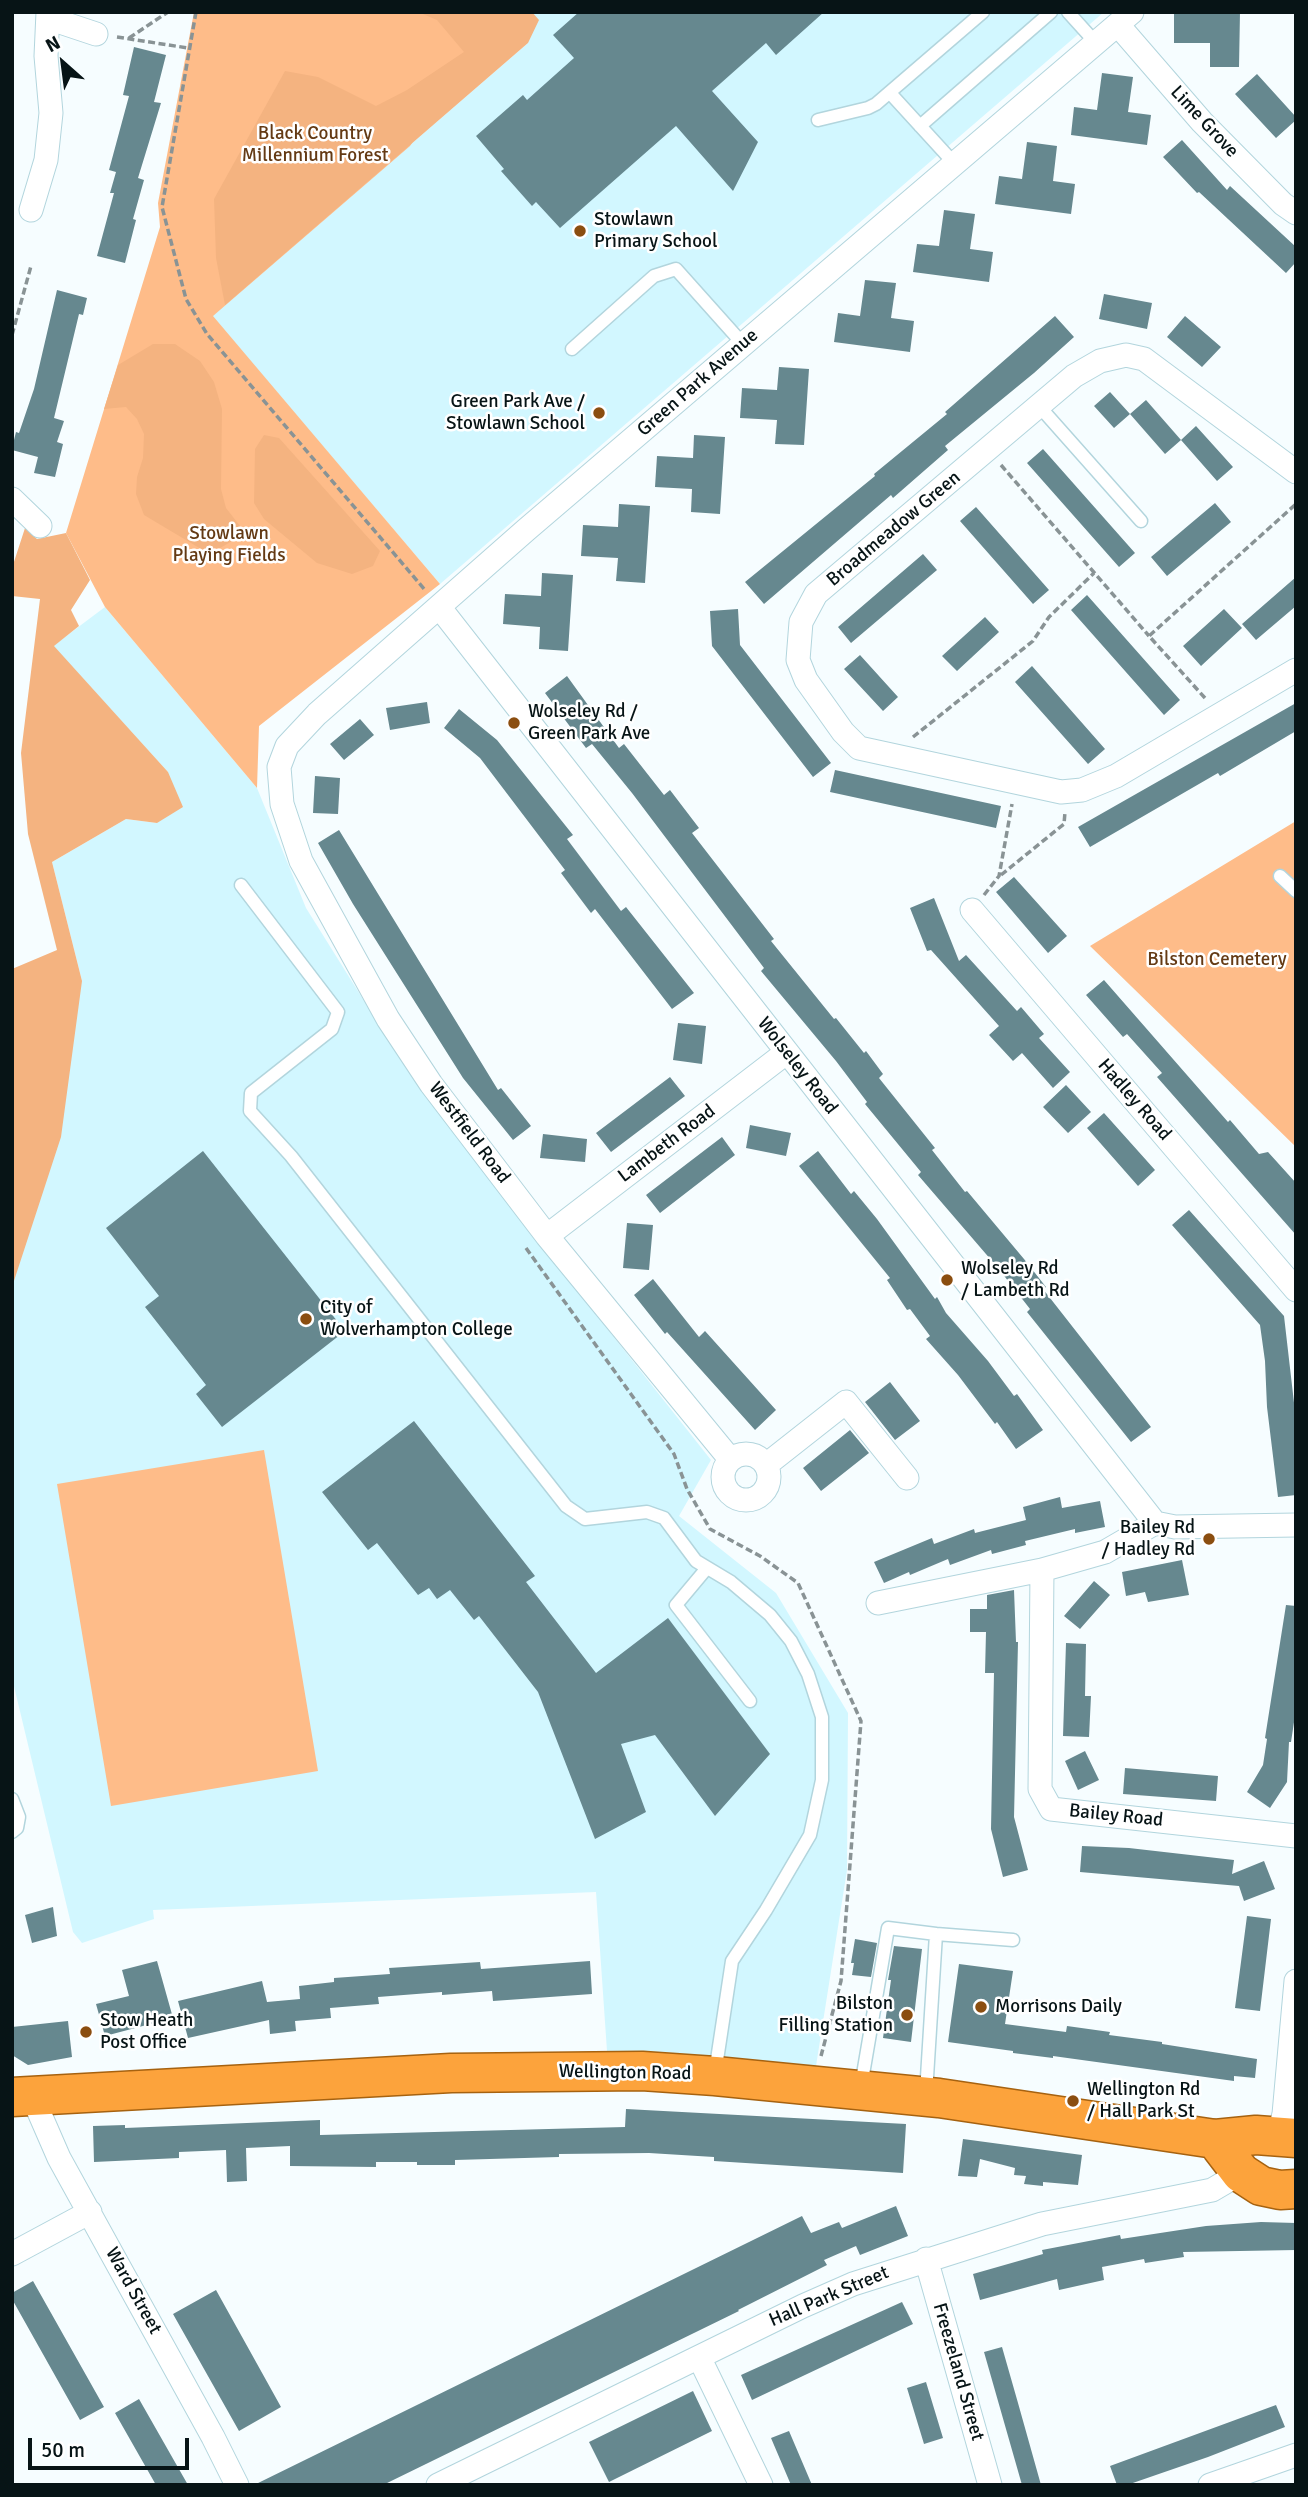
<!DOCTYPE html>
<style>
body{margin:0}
#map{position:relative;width:1308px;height:2497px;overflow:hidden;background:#f6fdff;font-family:Signika,sans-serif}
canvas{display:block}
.frame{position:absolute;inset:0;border:14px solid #071416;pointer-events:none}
.north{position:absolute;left:28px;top:28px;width:70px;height:70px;-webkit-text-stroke:5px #fff;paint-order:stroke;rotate:332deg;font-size:19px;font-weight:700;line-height:28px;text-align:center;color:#071416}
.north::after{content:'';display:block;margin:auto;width:24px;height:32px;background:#071416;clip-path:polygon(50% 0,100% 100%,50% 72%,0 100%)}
.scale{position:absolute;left:28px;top:2438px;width:161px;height:32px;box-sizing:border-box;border:4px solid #071416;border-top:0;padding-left:9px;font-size:21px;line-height:24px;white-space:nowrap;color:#071416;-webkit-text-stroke:5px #fff;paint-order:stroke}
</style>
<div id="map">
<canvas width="1308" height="2497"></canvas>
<div class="frame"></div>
<div class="north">N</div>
<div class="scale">50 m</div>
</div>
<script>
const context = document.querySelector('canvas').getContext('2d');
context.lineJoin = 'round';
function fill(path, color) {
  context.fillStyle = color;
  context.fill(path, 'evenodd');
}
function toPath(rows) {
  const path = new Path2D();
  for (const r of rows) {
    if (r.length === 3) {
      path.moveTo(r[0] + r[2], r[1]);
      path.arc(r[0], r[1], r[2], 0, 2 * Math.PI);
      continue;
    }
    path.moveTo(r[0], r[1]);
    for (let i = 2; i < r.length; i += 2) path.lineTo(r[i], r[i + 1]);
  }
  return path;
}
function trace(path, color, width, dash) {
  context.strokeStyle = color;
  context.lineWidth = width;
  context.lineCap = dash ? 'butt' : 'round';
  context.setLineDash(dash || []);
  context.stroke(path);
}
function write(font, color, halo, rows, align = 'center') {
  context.font = font + ' Signika,sans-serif';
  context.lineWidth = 5;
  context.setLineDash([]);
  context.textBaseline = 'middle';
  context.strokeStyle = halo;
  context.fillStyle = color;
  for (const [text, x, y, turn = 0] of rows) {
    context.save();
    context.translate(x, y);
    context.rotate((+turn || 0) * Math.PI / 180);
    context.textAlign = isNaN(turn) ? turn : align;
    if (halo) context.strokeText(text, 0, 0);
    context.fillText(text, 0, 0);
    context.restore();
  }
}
fill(toPath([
 [501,12,1104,12,440,584,212,316,528,43],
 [105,607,257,788,306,908,406,1068,488,1178,711,1460,679,1516,776,1593,848,1713,847,1870,816,2066,607,2051,596,1892,153,1910,154,1919,82,1943,73,1932,12,1678,12,1069,82,981,52,862,126,819,157,823,168,772,53,646]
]), '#d2f7ff');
fill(toPath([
 [194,12,501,12,410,146,213,316,440,584,259,726,257,788,105,607,66,533,160,227,158,203],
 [1296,821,1296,1147,1090,946],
 [264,1450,318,1771,111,1806,57,1484]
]), '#febc89');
fill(toPath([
 [418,12,532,12,539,20,528,43,225,305,216,258,214,199,285,71,318,77,376,106,407,90,464,52,437,20],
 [153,344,175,344,200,361,214,382,222,409,221,489,226,508,240,526,234,540,220,548,201,549,144,515,136,494,137,477,143,458,144,434,137,419,126,407,104,409,118,365],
 [264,435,279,438,380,551,373,566,352,574,317,563,264,519,254,503,255,449],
 [25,528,37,539,66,533,90,580,71,610,79,626,54,646,168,772,183,807,157,823,126,819,52,862,82,981,61,1137,12,1287,12,969,57,950,28,834,21,753,40,599,12,596,12,568]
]), '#f4b380');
fill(toPath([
 [579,12,824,12,776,55,766,43,712,91,758,142,733,191,676,126,560,228,536,202,532,206,501,171,504,169,476,136,523,95,527,100,574,58,553,35],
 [1174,12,1240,12,1239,67,1210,67,1210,43,1174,43],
 [134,47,166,55,154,102,161,103,138,178,144,180,133,219,136,220,125,263,97,256,114,193,110,193,116,172,109,170,129,96,123,95],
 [1102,73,1133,77,1128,112,1151,115,1147,145,1071,135,1074,107,1097,110],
 [1257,74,1296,117,1296,120,1276,138,1235,94],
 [1182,140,1227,190,1230,186,1296,247,1296,262,1286,273,1199,192,1197,193,1163,157],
 [1027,142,1057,146,1053,181,1075,184,1071,214,995,204,999,176,1022,179],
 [944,210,975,214,970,249,993,252,989,282,913,272,917,244,939,246],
 [865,280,896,283,891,318,914,321,910,352,834,342,838,313,860,316],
 [57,290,87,298,83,315,79,314,54,418,64,421,57,442,63,444,55,477,34,473,38,457,12,450,12,448,16,432,19,433,34,389],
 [1104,294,1152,303,1147,329,1099,319],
 [1055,316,1074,337,1034,373,945,446,948,450,909,484,893,498,891,495,764,604,745,582,875,476,874,474,947,414,945,412],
 [1185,316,1221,347,1202,367,1167,337],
 [779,367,809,369,804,445,775,444,777,420,740,418,742,388,777,390],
 [1110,392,1130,414,1114,428,1094,406],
 [1146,400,1181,440,1165,454,1130,414],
 [1196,426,1233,467,1217,481,1181,440],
 [694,435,725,437,720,514,691,512,692,489,655,487,657,456,693,458],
 [1043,449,1135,553,1119,567,1027,463],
 [1215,503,1231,522,1167,576,1151,557],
 [619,504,650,506,645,583,616,581,618,558,581,556,583,525,618,527],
 [976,507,1049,590,1033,604,960,521],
 [923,554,937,570,851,643,838,627],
 [542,573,573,575,568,651,539,649,540,627,503,624,505,594,541,596],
 [1296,577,1296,606,1256,640,1242,624],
 [1087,595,1180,700,1164,715,1071,610],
 [738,609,740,645,831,763,813,777,712,646,710,611],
 [1224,609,1242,628,1201,666,1183,646],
 [985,617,999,632,957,671,942,656],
 [860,655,898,697,883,711,844,669],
 [1032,666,1105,749,1088,764,1015,682],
 [567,676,619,748,624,744,664,795,670,790,699,828,692,833,774,939,771,941,834,1019,836,1018,864,1053,866,1051,883,1074,879,1078,935,1148,932,1150,965,1192,967,1191,1024,1259,1046,1287,1043,1289,1151,1427,1131,1442,1027,1312,1030,1309,998,1268,918,1175,921,1172,865,1104,867,1102,836,1061,761,971,764,968,632,793,592,744,586,748,545,693],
 [427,702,430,723,390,730,386,708],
 [1296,703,1296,731,1220,776,1218,773,1090,847,1078,827],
 [459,709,497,740,573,835,567,839,621,911,626,907,694,993,672,1009,595,909,591,913,561,873,565,870,480,758,444,728],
 [360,719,374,735,344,760,330,744],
 [835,770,1001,806,996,828,830,792],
 [315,776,340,778,338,814,313,813],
 [339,830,498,1090,501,1088,531,1126,513,1140,463,1078,353,904,318,843],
 [1014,877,1067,936,1048,953,996,892],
 [934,898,959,961,966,955,1017,1011,1021,1007,1044,1034,1039,1038,1070,1072,1053,1088,1022,1053,1013,1061,989,1035,999,1026,931,950,927,951,910,908],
 [1104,980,1228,1122,1230,1120,1259,1154,1268,1152,1296,1183,1296,1235,1157,1077,1162,1073,1127,1034,1123,1037,1086,995],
 [678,1023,706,1026,702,1064,673,1060],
 [670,1077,685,1096,611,1152,596,1133],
 [1066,1085,1091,1112,1068,1133,1043,1107],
 [1104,1113,1155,1170,1138,1186,1087,1128],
 [750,1125,791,1133,786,1156,746,1148],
 [543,1134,587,1139,585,1162,540,1158],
 [722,1137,735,1155,660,1213,646,1195],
 [203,1151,345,1331,222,1427,196,1394,206,1385,145,1307,159,1296,106,1228],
 [818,1151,851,1194,854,1191,877,1219,935,1299,937,1297,946,1313,988,1361,1014,1396,1017,1394,1043,1430,1016,1449,997,1422,995,1424,958,1375,926,1339,930,1336,910,1309,907,1310,887,1280,890,1278,799,1166],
 [1189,1210,1284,1316,1296,1420,1296,1495,1278,1497,1267,1407,1265,1361,1260,1325,1172,1225],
 [627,1223,653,1225,649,1270,623,1268],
 [653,1279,699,1337,705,1331,776,1410,755,1430,667,1332,665,1334,634,1295],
 [890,1382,920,1421,895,1440,865,1402],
 [414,1421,535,1576,526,1582,596,1673,668,1618,770,1754,715,1816,655,1735,621,1744,646,1812,595,1839,538,1692,479,1616,474,1620,450,1590,437,1599,429,1588,418,1595,377,1543,368,1550,322,1492],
 [850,1430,869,1453,821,1491,803,1468],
 [1060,1497,1062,1508,1100,1501,1105,1527,1075,1533,1075,1529,1025,1541,1026,1545,992,1554,991,1550,950,1565,948,1559,910,1575,909,1572,884,1583,874,1562,932,1538,934,1544,974,1529,975,1533,1026,1520,1023,1507],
 [1182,1560,1189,1595,1148,1602,1145,1592,1126,1596,1122,1572],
 [1094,1581,1110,1595,1080,1629,1064,1616],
 [1014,1590,1016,1642,1018,1642,1014,1817,1028,1870,1003,1877,991,1829,994,1673,985,1673,986,1632,970,1632,970,1609,987,1609,987,1595],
 [1286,1605,1296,1606,1296,1709,1291,1742,1289,1742,1287,1782,1270,1808,1247,1792,1263,1765,1267,1739,1265,1738],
 [1066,1643,1086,1644,1085,1696,1091,1696,1089,1737,1063,1736],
 [1085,1751,1099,1780,1078,1790,1065,1761],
 [1125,1768,1218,1776,1216,1801,1123,1794],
 [1082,1846,1129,1848,1234,1860,1232,1874,1264,1861,1275,1889,1244,1901,1239,1886,1080,1872],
 [53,1907,57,1936,32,1943,25,1915],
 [1247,1916,1271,1919,1260,2011,1235,2008],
 [855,1939,877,1943,871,1977,852,1975,854,1963,851,1963],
 [894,1946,922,1949,911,2042,883,2038,891,1980,888,1980],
 [157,1961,173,2018,105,2036,96,2004,129,1996,122,1970],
 [590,1961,592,1994,493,2001,492,1991,442,1995,442,1992,378,1997,379,2004,330,2008,331,2018,295,2021,296,2031,270,2034,269,2020,188,2038,178,2001,262,1981,267,2002,300,1999,299,1986,334,1982,334,1978,390,1974,389,1968,480,1962,481,1969],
 [959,1964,1013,1971,1005,2024,1066,2032,1067,2026,1110,2032,1109,2035,1162,2042,1162,2044,1257,2059,1255,2078,1234,2076,1234,2081,1053,2056,1053,2058,1013,2053,1013,2051,948,2042],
 [68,2021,72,2057,28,2065,12,2055,12,2027],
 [626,2109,906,2124,903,2173,714,2161,714,2157,649,2153,559,2154,559,2157,455,2160,455,2165,417,2165,417,2162,376,2162,376,2167,290,2166,290,2146,246,2148,247,2181,227,2182,226,2150,179,2152,179,2158,94,2162,93,2126,125,2125,125,2128,320,2120,320,2135,625,2127],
 [963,2139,1082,2155,1078,2185,1043,2182,1043,2186,1024,2184,1026,2176,1014,2175,1015,2168,980,2159,977,2177,958,2176],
 [896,2206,908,2236,860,2255,856,2246,824,2260,827,2265,738,2310,739,2311,383,2485,254,2485,802,2216,811,2233,839,2222,842,2228],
 [1261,2222,1296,2223,1296,2250,1183,2252,1184,2257,1145,2263,1144,2259,1102,2267,1104,2280,1059,2290,1057,2279,980,2300,973,2274,1043,2254,1042,2250,1120,2235,1121,2239,1206,2226],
 [33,2281,104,2407,80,2420,12,2299,12,2293],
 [216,2290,281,2407,239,2431,173,2314],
 [902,2302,913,2324,752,2400,741,2375],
 [1002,2347,1018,2403,1041,2485,1022,2485,984,2352],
 [926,2382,943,2438,924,2444,907,2388],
 [693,2391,712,2431,609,2482,589,2442],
 [139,2399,188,2485,156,2485,115,2413],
 [1276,2405,1285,2427,1208,2457,1127,2485,1117,2485,1110,2466],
 [789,2431,812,2485,791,2485,771,2438]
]), '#66888f');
const service = toPath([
 [1068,12,1096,43],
 [890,93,954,163],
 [818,120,868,108,876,104,983,12],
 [920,126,1051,12],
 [572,349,654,276,676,269,743,344],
 [1039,406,1141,521],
 [1280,876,1296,891],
 [241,885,338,1012,332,1029,251,1093,250,1111,291,1156,566,1506,585,1519,647,1512,664,1518,696,1561,731,1582,770,1615,791,1641,808,1674,822,1717,822,1780,810,1835,766,1910,732,1961,715,2073],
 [707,1568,676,1605,750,1701],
 [12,1799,19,1817,17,1828,12,1832],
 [936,1934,1013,1940],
 [861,2086,888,1928,936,1934,926,2093]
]);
const minor = toPath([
 [48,18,96,34],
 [1118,25,1202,122,1283,204,1296,213],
 [31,210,46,160,51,113,46,56,48,12],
 [1296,472,1144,359,1126,355,1100,361,1074,376,816,594,801,622,798,660,806,680,843,732,859,748,1061,792,1082,790,1116,776,1296,670],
 [12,499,40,526],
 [440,608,1155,1523],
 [972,910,1296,1290],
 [547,1236,787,1052],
 [746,1477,23],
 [730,1459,547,1236,431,1084,388,1019,301,861,282,804,279,767,287,746,317,714,526,530,1132,12],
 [766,1465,846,1402,907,1478],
 [1042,1570,1040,1789,1051,1809,1296,1836],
 [878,1603,1042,1570,1105,1552,1155,1523,1175,1527,1296,1525],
 [32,2096,59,2158,213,2437,237,2485],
 [1278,2137,1284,2114,1296,1981],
 [12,2254,90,2212],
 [926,2259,990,2485],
 [699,2357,761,2485],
 [438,2485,803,2306,853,2284,1042,2224,1212,2190,1241,2173],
 [1210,2485,1296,2455]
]);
const trunk = toPath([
 [12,2097,451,2073,642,2071,715,2076,939,2098,1215,2139,1256,2135,1296,2138],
 [1215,2139,1241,2173,1261,2186,1280,2190,1296,2189]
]);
trace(service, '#b2d5dd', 15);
trace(minor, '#b2d5dd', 25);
trace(trunk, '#a66210', 41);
trace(toPath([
 [196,12,162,207,186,299,207,334,425,590],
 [117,37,188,48],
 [129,38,168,12],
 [12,335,31,266],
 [1001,465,1149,636],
 [1205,698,1149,636,1296,504],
 [913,737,1033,641,1049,617,1094,573],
 [1001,875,1064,824,1065,812],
 [984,895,999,876,1012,804],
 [526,1248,674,1454,687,1489,710,1529,760,1556,798,1583,861,1721,841,1981,821,2056]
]), '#899395', 3.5, [7, 3.5]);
trace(service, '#fff', 12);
trace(minor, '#fff', 23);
trace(trunk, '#fca33c', 38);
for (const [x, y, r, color] of [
 [580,231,7,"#8b4e10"],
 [599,413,7,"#8b4e10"],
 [514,723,7,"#8b4e10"],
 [947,1280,7,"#8b4e10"],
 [306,1319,7,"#8b4e10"],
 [1209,1539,7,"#8b4e10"],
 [981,2007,7,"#8b4e10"],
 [907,2015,7,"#8b4e10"],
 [86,2032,7,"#8b4e10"],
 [1073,2101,7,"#8b4e10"]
]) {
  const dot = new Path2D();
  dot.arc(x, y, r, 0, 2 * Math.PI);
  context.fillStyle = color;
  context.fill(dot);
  trace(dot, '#fff', 2.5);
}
write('19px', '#071416', '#fff', [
 ["Lime Grove",1204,122,47],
 ["Green Park Avenue",698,383,-41],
 ["Broadmeadow Green",894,529,-40],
 ["Wolseley Road",797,1066,52],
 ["Hadley Road",1134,1100,49],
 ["Westfield Road",469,1133,53],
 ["Lambeth Road",667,1144,-37],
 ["Bailey Road",1116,1816,6],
 ["Wellington Road",625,2073,1],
 ["Ward Street",133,2291,61],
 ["Hall Park Street",829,2297,-23],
 ["Freezeland Street",958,2372,74]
]);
write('19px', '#643a14', '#fff', [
 ["Black Country",315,134],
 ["Millennium Forest",315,156],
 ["Stowlawn",229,534],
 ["Playing Fields",229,556],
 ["Bilston Cemetery",1217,960]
]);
write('19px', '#071416', '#fff', [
 ["Stowlawn",594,220],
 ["Primary School",594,242],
 ["Green Park Ave /",585,402,"right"],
 ["Stowlawn School",585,424,"right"],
 ["Wolseley Rd /",528,712],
 ["Green Park Ave",528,734],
 ["Wolseley Rd",961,1269],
 ["/ Lambeth Rd",961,1291],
 ["City of",320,1308],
 ["Wolverhampton College",320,1330],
 ["Bailey Rd",1195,1528,"right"],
 ["/ Hadley Rd",1195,1550,"right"],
 ["Bilston",893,2004,"right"],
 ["Filling Station",893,2026,"right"],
 ["Morrisons Daily",995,2007],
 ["Stow Heath",100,2021],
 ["Post Office",100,2043],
 ["Wellington Rd",1087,2090],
 ["/ Hall Park St",1087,2112]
], 'left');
</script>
